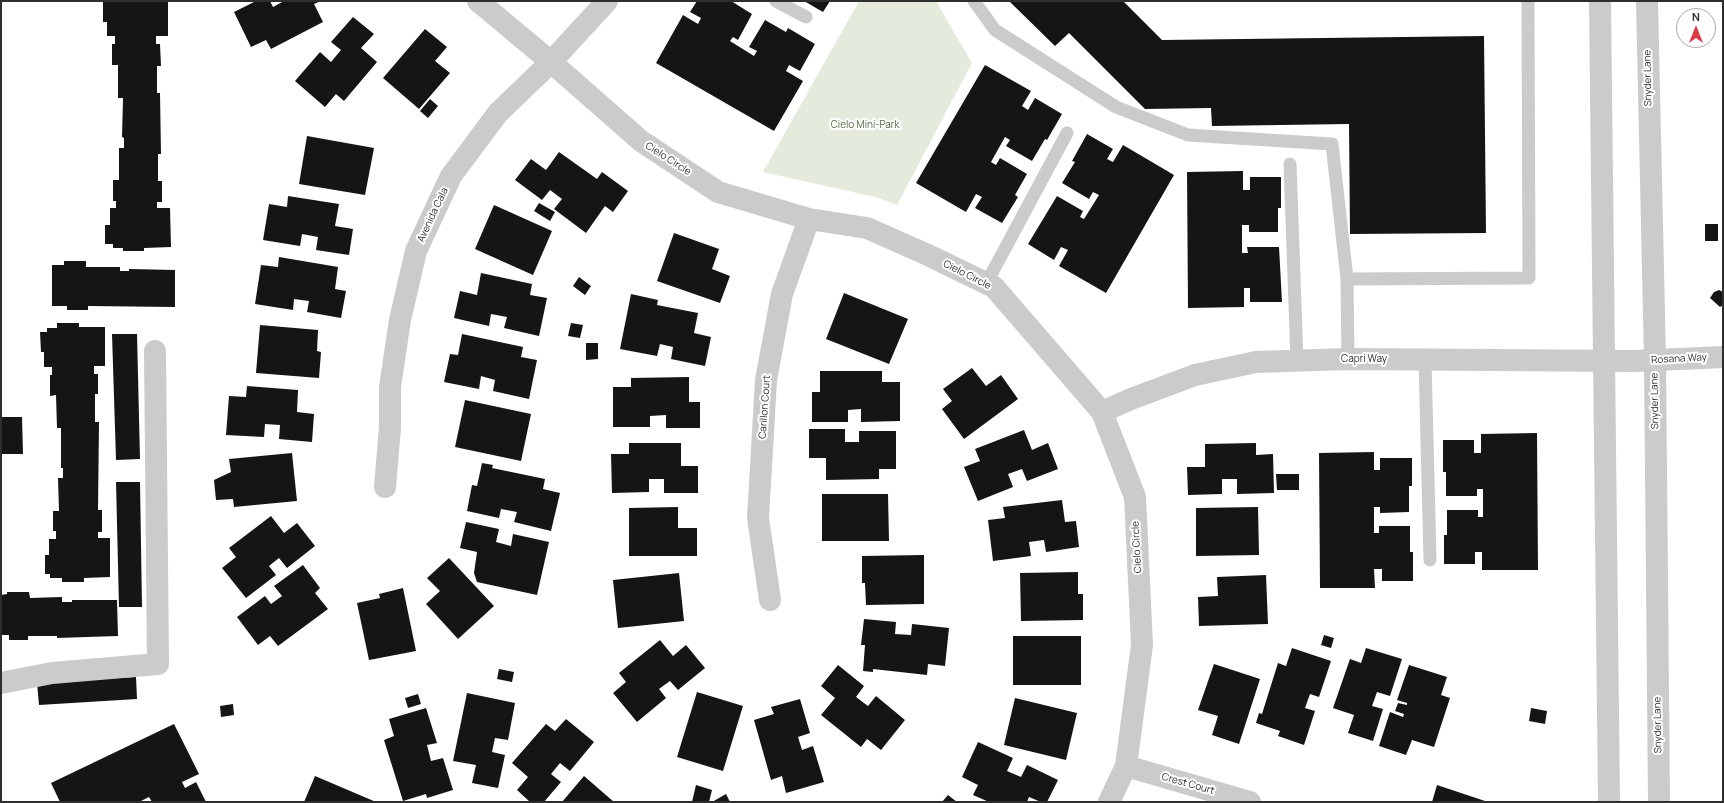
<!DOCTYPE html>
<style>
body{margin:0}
#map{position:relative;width:1724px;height:803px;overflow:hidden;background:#fff;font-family:Manrope,sans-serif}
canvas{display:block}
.frame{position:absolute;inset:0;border:2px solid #2e2e2e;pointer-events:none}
.north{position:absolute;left:1676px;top:8px;width:40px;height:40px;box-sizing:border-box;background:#fff;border:1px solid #ababab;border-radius:50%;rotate:0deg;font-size:11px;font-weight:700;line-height:16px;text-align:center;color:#2e2e2e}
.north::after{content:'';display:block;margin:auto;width:14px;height:18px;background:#da3a45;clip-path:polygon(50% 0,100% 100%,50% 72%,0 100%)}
</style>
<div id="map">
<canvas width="1724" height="803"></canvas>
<div class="frame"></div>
<div class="north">N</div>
</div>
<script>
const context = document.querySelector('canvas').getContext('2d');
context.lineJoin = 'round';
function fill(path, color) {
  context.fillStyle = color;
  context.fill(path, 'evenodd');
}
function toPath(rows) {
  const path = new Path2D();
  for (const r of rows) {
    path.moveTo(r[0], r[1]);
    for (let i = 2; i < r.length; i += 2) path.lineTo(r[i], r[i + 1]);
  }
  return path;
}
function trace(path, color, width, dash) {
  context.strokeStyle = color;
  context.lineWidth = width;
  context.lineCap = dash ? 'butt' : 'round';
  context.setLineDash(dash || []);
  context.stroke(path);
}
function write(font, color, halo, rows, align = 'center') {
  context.font = font + ' Manrope,sans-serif';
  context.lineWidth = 4;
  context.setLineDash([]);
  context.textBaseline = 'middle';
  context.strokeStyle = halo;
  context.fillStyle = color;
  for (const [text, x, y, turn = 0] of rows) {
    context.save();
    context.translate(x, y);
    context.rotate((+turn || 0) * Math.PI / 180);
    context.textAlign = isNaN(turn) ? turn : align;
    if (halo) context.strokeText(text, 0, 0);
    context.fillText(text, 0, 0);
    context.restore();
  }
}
fill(toPath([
 [859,1,936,1,972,63,897,205,875,197,763,172]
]), '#e4eadc');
fill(toPath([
 [168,1,168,36,156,36,156,44,160,44,161,66,157,66,157,93,160,93,161,154,158,154,158,181,162,181,162,202,157,202,157,208,170,208,171,247,144,248,144,251,123,251,123,248,113,248,113,244,105,244,105,225,110,225,110,208,116,208,116,201,113,201,113,180,119,180,119,148,124,148,124,138,122,137,123,98,118,98,118,65,112,65,112,44,115,44,115,36,107,36,107,22,103,22,103,2],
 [256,1,270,1,273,7,284,1,321,1,314,4,323,22,271,49,266,40,251,47,234,12],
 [697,1,731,1,752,14,738,40,733,37,730,41,754,56,757,51,749,47,765,20,786,32,788,28,815,44,800,71,789,65,786,71,803,81,774,131,656,63,683,15,698,24,701,18,690,12],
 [804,1,830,1,823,12],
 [1009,1,1123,1,1162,40,1484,36,1486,233,1350,234,1349,124,1212,126,1211,108,1145,109,1069,33,1055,46],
 [353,17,374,34,361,48,377,62,344,101,336,94,325,107,295,81,320,52,331,62,341,50,331,42],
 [425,29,447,47,435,61,450,73,419,109,383,78],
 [985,65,1031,91,1022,106,1028,110,1035,98,1062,114,1047,140,1045,139,1032,161,1006,146,1010,140,1005,137,991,162,996,165,1000,158,1027,174,1015,195,1018,197,1002,223,975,208,982,197,976,194,966,212,916,183],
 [430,99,438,106,428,118,420,111],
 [1087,134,1113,149,1107,159,1113,162,1123,145,1174,175,1106,293,1059,266,1068,250,1061,247,1054,260,1028,244,1057,196,1083,211,1080,217,1084,219,1099,195,1093,192,1089,199,1062,183,1075,162,1072,161],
 [307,136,374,148,365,195,299,184],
 [559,152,597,179,602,172,628,191,613,212,605,206,586,233,554,209,562,199,550,190,542,200,515,180,531,159,546,170],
 [1243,171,1243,190,1250,190,1250,177,1281,177,1281,208,1278,208,1278,232,1249,232,1249,225,1242,225,1242,253,1248,253,1247,247,1279,247,1282,302,1250,302,1250,288,1244,288,1244,307,1188,308,1187,172],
 [288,196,339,204,335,226,353,229,349,255,316,250,318,237,302,234,300,246,263,240,269,204,287,207],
 [539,203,555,212,550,221,534,211],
 [494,205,552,231,533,275,475,249],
 [1705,224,1718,224,1718,241,1705,241],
 [674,233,719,249,712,269,730,276,720,303,657,281],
 [279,257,338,267,335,289,346,291,341,318,307,312,309,301,294,299,293,310,255,304,261,265,278,267],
 [64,261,86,261,86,267,120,267,120,271,129,271,129,269,175,270,175,307,88,306,88,310,67,310,67,306,52,306,52,265,64,265],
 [481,273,532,284,530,295,547,298,539,336,504,328,507,317,491,314,489,326,454,318,460,291,477,295],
 [579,277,591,286,585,295,573,286],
 [1719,290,1723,292,1723,305,1720,307,1710,298,1714,292],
 [844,293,908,319,889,364,826,339],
 [631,294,658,300,657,305,698,313,694,333,711,337,705,366,671,359,673,347,660,344,657,356,620,349],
 [57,323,79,323,79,327,105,327,105,366,94,366,94,374,98,374,98,394,95,394,95,422,99,422,98,510,102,510,102,532,98,532,98,538,110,538,110,577,84,578,84,582,62,582,62,578,50,578,50,574,45,574,45,555,49,555,49,539,56,539,56,531,53,531,53,511,59,511,58,478,63,478,63,468,61,468,61,428,57,428,56,395,50,396,50,375,52,375,52,367,44,367,44,352,41,352,40,332,47,332,47,328,57,328],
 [571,323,583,325,580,338,568,336],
 [260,325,318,330,317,351,321,352,319,378,256,373],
 [112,334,137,334,140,459,116,460],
 [462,334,523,347,521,357,537,360,529,399,493,391,495,380,481,376,479,389,444,382,450,354,458,355],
 [586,343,598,343,598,359,586,360],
 [972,368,986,386,1001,375,1018,399,964,439,942,409,952,401,943,389],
 [820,371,882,371,882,382,900,382,900,421,861,422,861,409,848,410,848,422,812,422,812,392,820,392],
 [689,377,689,402,700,402,700,428,666,428,666,415,650,416,650,427,613,427,613,387,631,387,631,378],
 [247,386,298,390,297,412,314,414,312,442,279,439,280,425,265,424,264,437,226,435,229,396,246,397],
 [465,400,531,414,521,461,455,447],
 [1,417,22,417,23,454,1,454],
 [809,429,845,429,845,442,859,442,859,431,896,431,896,469,879,469,879,479,826,480,826,458,809,458],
 [1024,430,1032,450,1048,443,1058,469,1027,481,1022,469,1008,474,1013,487,978,501,964,467,980,461,975,449],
 [1537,433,1538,570,1482,570,1482,552,1475,552,1475,564,1444,564,1444,535,1447,535,1447,510,1478,510,1478,517,1483,517,1483,489,1477,489,1477,496,1446,496,1446,472,1443,472,1443,440,1474,440,1474,453,1481,453,1481,434],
 [629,443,681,443,681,466,698,466,698,493,664,493,664,479,649,479,649,492,612,493,611,454,629,454],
 [1256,443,1256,455,1273,454,1274,493,1237,494,1237,479,1222,479,1222,494,1188,495,1187,467,1205,467,1205,444],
 [1374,452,1374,470,1380,470,1380,458,1412,458,1412,486,1409,486,1409,512,1380,513,1380,507,1374,507,1374,533,1379,533,1379,526,1410,526,1410,552,1413,552,1413,581,1382,581,1382,569,1374,569,1375,588,1320,588,1319,453],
 [292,453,297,501,234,507,233,499,216,500,214,480,231,472,229,459],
 [482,463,493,465,492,468,545,479,543,489,560,493,551,531,514,522,517,512,501,509,499,518,467,511,472,485,477,486],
 [1276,474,1299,474,1299,490,1277,490],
 [116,482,140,482,142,607,119,607],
 [822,494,888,494,889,541,822,541],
 [1062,500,1065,522,1076,521,1079,547,1046,552,1044,540,1029,542,1031,556,993,561,988,520,1005,518,1003,507],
 [678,507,678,528,697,528,697,556,629,556,629,508],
 [1258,507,1259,555,1196,556,1196,508],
 [271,516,284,533,297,523,315,546,287,568,279,558,269,566,276,575,246,598,222,568,236,557,229,548],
 [466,522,499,529,496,542,511,546,513,534,549,542,537,595,477,582,474,573,477,552,460,548],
 [924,555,924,604,866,605,865,583,862,583,862,556],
 [449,558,494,606,458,639,426,604,440,591,427,578],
 [303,565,320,588,315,593,328,609,278,646,270,636,258,645,237,617,265,596,271,604,282,596,274,586],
 [1078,572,1078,594,1083,594,1083,620,1021,621,1020,573],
 [679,573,684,621,618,628,613,580],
 [1266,575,1268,624,1199,626,1198,597,1218,596,1217,577],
 [403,588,416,651,369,660,357,603,380,598,379,594],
 [7,592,29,592,30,598,62,597,62,602,72,602,72,600,117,600,118,636,57,638,57,636,28,636,28,640,9,640,9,635,1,635,1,595,7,594],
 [864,619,896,622,895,634,911,635,912,624,949,628,945,666,928,664,927,675,873,669,873,672,863,671,865,645,861,645],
 [1324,635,1334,638,1331,648,1321,645],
 [1013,636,1081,636,1081,685,1013,685],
 [660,640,673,656,686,645,705,668,678,690,670,681,659,689,666,698,637,722,613,693,626,682,619,673],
 [1292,648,1331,661,1319,697,1310,694,1305,708,1315,711,1304,745,1278,736,1280,731,1256,723,1259,713,1262,714,1278,663,1286,666],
 [1366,648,1402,659,1390,696,1377,692,1372,706,1383,709,1373,741,1348,733,1354,715,1333,708,1350,659,1361,663],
 [1214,664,1260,679,1239,744,1212,735,1218,716,1198,710],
 [838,665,864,686,856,697,868,706,876,696,905,720,881,750,867,739,861,747,821,715,835,698,821,686],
 [1409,665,1447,677,1441,695,1450,698,1434,747,1412,740,1406,755,1379,746,1390,712,1403,717,1404,714,1395,711,1398,703,1407,705,1407,703,1397,700],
 [499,669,514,672,512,682,497,679],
 [136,677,137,699,39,705,37,683],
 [697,692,743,706,723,771,677,757],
 [467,693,515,703,508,740,495,738,492,752,505,755,498,788,472,783,476,765,453,761],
 [418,694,421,704,408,708,405,698],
 [1015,698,1077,713,1066,760,1004,745],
 [800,699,810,733,798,737,802,750,813,746,824,782,786,793,782,776,771,780,754,720,774,714,771,707],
 [233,704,234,715,221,717,220,706],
 [426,708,437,743,427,745,431,761,443,758,453,790,427,798,426,794,403,801,384,740,394,736,389,719],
 [1531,708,1547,711,1545,724,1529,721],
 [566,719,594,742,570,771,560,763,551,774,561,782,544,802,530,802,517,790,528,777,512,763,546,724,555,731],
 [174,724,199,774,182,782,185,788,196,782,206,802,152,802,149,797,139,802,60,802,51,783],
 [978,742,1013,758,1007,771,1021,777,1027,765,1058,780,1047,802,1041,802,1029,797,1027,802,989,802,973,795,978,785,962,777],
 [315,776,376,802,304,802],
 [584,776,614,802,562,802],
 [696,785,712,790,709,802,692,802],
 [1437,785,1488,802,1432,802],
 [726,794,730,802,712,802],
 [948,795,957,802,942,802]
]), '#151515');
trace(toPath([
 [776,1,806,17],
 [974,1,995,30,1116,107,1188,135,1332,144,1347,279],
 [1290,164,1297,361],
 [986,284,1067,133],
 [1348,359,1347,279,1529,278,1528,1],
 [1425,359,1430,560]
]), '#cbcbcb', 13);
trace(toPath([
 [478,1,551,62,641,141,718,192,809,219,867,228,928,255,994,287,1102,412,1135,497,1142,645,1126,766,1109,802],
 [1102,412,1131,399,1195,375,1256,362,1348,359,1634,361,1723,357],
 [385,487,390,427,390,387,400,320,416,251,451,176,498,113,551,62,607,1],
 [770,600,758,518,766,380,782,294,809,219],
 [1,683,52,673,158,664,155,351],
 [1126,766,1250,802]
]), '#cbcbcb', 22);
trace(toPath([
 [1600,1,1609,802],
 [1647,1,1655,360,1659,802]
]), '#cbcbcb', 22);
write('10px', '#2e2e2e', '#fff', [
 ["Snyder Lane",1648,78,-91],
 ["Cielo Circle",668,159,33],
 ["Avenida Cala",433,215,-65],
 ["Cielo Circle",967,275,27],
 ["Capri Way",1364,359],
 ["Rosana Way",1679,359,-3],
 ["Snyder Lane",1655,401,-91],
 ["Carillon Court",765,407,-86],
 ["Cielo Circle",1137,547,-93],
 ["Snyder Lane",1658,725,-91],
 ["Crest Court",1188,784,16]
]);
write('10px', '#51673e', '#fff', [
 ["Cielo Mini-Park",865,125]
]);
</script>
